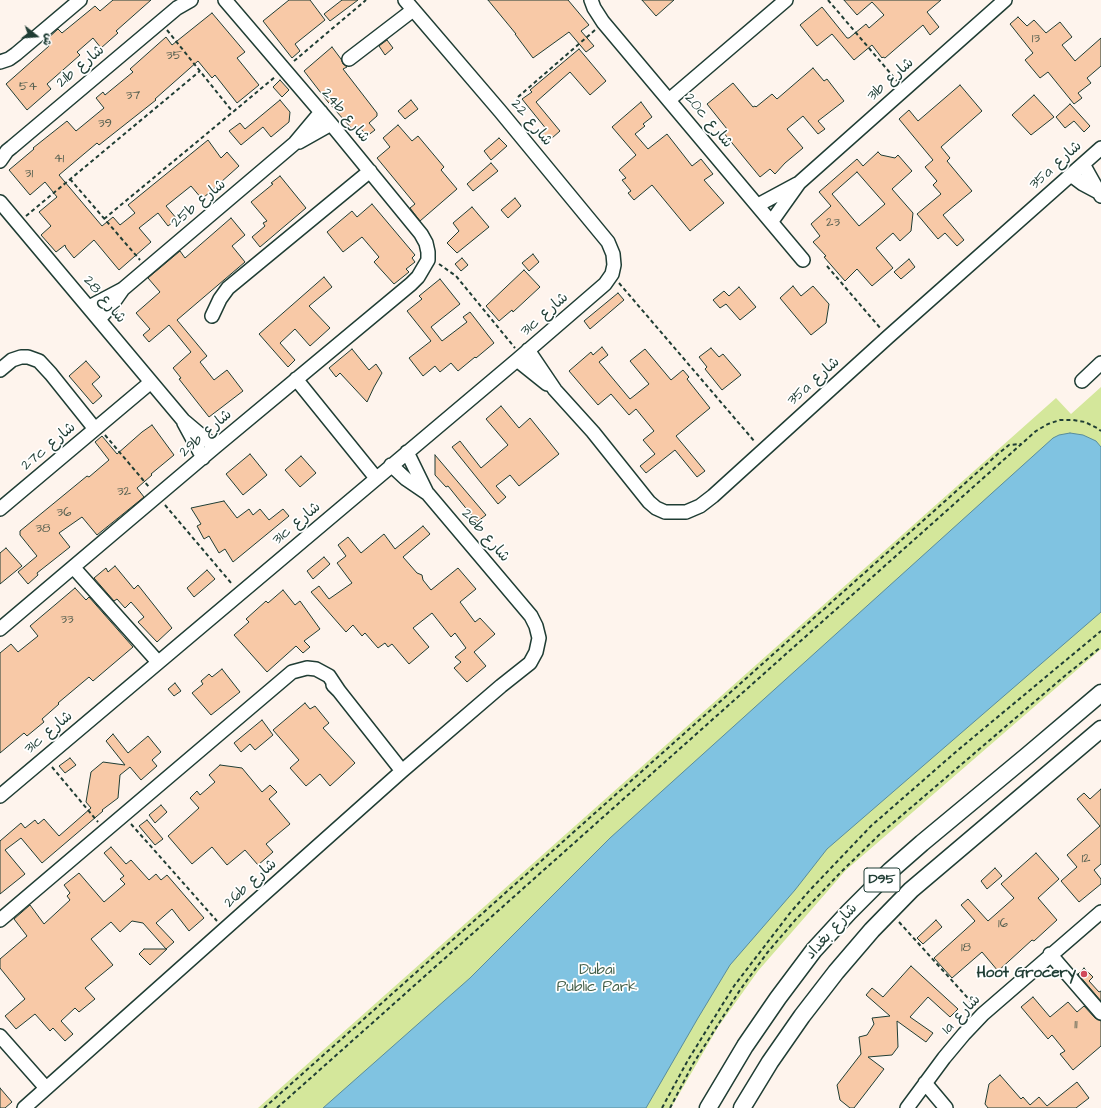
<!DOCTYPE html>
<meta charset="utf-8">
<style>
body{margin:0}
#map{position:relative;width:1101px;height:1108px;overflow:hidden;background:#fef4ed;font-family:"Architects Daughter","Playpen Sans Arabic",sans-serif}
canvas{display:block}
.north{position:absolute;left:16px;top:16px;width:40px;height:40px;-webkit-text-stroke:3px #fff;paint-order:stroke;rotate:107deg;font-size:11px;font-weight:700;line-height:16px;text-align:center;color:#1f3d34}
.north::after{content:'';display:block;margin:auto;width:14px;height:18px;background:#1f3d34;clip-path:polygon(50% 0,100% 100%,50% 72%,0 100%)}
</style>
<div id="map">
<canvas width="1101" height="1108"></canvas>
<div class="north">ش</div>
</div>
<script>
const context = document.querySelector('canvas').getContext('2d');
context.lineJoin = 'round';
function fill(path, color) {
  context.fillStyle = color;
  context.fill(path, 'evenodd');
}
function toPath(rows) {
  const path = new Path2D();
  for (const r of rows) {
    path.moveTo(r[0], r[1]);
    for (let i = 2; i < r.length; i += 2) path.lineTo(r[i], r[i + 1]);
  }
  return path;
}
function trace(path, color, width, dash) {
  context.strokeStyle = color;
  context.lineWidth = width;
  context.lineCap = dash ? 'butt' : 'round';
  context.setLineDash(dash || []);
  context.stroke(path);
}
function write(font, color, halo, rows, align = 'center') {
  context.font = font + ' "Architects Daughter","Playpen Sans Arabic",sans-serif';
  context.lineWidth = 3.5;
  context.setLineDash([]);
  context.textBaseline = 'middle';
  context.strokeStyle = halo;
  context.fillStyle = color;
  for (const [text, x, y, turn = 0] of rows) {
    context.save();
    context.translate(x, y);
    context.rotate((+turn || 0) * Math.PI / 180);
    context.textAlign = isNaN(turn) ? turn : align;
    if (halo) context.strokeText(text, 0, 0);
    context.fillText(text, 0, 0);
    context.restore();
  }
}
fill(toPath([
 [1101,387,1101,649,846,870,758,971,718,1027,671,1108,258,1108,1056,398,1071,414]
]), '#d4e79b');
const water = toPath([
 [1070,433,1083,435,1096,441,1101,447,1101,612,827,849,795,890,730,965,698,1018,646,1108,323,1108,470,978,610,838,1053,438,1059,435,1070,433]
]);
fill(water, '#80c3e1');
trace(water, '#598d9c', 1);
const building = toPath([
 [113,0,151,0,116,31,118,33,101,48,93,38,77,52,80,55,47,84,51,89,27,110,6,84,49,46,45,41,58,29,62,33,95,6,100,11,113,0],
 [289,0,310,0,325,20,295,44,300,51,292,58,263,21,289,0],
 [342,0,358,0,330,21,324,14,342,0],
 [488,0,568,0,589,25,581,31,594,46,586,52,569,32,533,58,515,34,516,34,488,0],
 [642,0,674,0,656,16,642,0],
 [844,0,941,0,927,12,939,27,930,35,923,25,885,58,883,57,882,58,872,45,854,60,832,34,817,46,800,25,822,7,847,38,849,38,866,24,869,28,884,15,872,2,857,15,844,0],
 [212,13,245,52,237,58,259,85,237,103,215,75,212,78,198,61,155,99,156,100,99,145,97,143,59,175,102,226,113,217,120,225,135,213,128,205,208,140,221,158,227,152,239,166,202,199,191,186,166,206,177,219,168,226,158,213,139,228,151,242,119,270,94,240,74,258,66,248,65,245,56,252,41,235,51,226,39,212,57,197,45,182,30,195,9,170,34,149,33,148,67,121,76,131,104,108,96,98,103,92,105,95,133,72,130,69,166,37,172,45,212,13],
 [1018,17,1027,26,1034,20,1046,33,1060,22,1072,37,1062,45,1075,61,1101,38,1101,66,1087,78,1091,83,1078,93,1082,98,1074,104,1048,72,1040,78,1025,60,1033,53,1010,24,1018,17],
 [387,40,393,48,385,55,379,46,387,40],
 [332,47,341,59,343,64,347,67,343,69,377,113,377,116,369,123,375,130,367,136,361,129,360,130,357,126,353,130,328,102,304,71,332,47],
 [579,49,606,81,590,95,570,72,536,102,560,131,544,145,538,137,547,130,522,99,532,92,530,90,579,49],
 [813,68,824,81,827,79,844,101,818,121,825,129,818,134,803,116,787,129,803,148,785,163,775,174,770,169,760,177,723,132,727,129,707,104,733,83,753,107,755,106,756,107,772,94,777,99,813,68],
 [280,80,289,90,282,97,273,87,280,80],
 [960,85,982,111,941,147,950,158,947,161,972,191,943,215,964,240,957,246,945,233,938,239,917,214,941,194,933,185,937,181,925,167,933,160,899,119,909,110,918,121,960,85],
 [1034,95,1054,117,1031,135,1012,115,1034,95],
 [280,100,290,112,289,122,271,137,263,127,241,145,229,131,240,123,245,129,280,100],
 [411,100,418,109,405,119,398,111,411,100],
 [641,102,652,117,643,124,645,126,635,134,648,149,667,134,692,166,701,159,713,174,704,180,724,203,690,231,652,185,634,200,628,193,631,191,622,180,626,178,619,170,636,155,612,127,641,102],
 [1070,104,1090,126,1084,132,1074,121,1065,128,1056,117,1070,104],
 [398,125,412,141,418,136,444,167,441,170,457,189,420,221,410,208,415,204,377,158,390,147,383,138,398,125],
 [499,138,507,146,491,160,484,151,499,138],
 [878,152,881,155,895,158,898,155,912,171,892,189,913,213,911,231,900,241,893,233,876,248,893,268,872,286,857,269,845,281,824,257,826,256,813,242,820,236,811,224,831,206,819,192,857,159,863,166,878,152],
 [857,172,885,204,859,226,832,194,857,172],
 [491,163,498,171,473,191,467,184,491,163],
 [280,176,306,208,260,247,252,237,265,226,263,223,267,221,251,202,273,184,271,183,280,176],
 [515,198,521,206,508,218,501,210,515,198],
 [372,204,415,255,412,258,415,262,406,269,409,272,394,284,374,262,379,257,362,237,343,252,327,232,352,211,357,217,372,204],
 [472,207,489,227,457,253,447,243,459,231,453,223,472,207],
 [231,218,245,235,232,246,245,262,177,320,207,356,200,362,214,380,227,370,243,391,209,417,179,379,181,378,173,368,191,352,169,325,149,342,143,335,150,329,136,313,160,292,148,278,180,251,185,258,231,218],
 [533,254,539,262,529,271,522,263,533,254],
 [462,258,468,265,461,271,455,264,462,258],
 [909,259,915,267,901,279,894,272,909,259],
 [524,270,540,287,513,312,512,310,499,321,486,306,524,270],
 [324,277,332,287,309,306,330,328,310,346,295,329,280,343,295,360,288,367,259,334,324,277],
 [440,279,460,304,431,327,442,341,467,322,463,317,470,312,494,343,476,358,475,357,458,371,451,363,440,372,435,366,423,376,409,358,431,341,407,311,422,299,419,296,440,279],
 [793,286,801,296,813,286,829,304,826,323,811,335,780,298,793,286],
 [739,287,756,307,740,320,726,304,720,308,713,300,724,291,729,296,739,287],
 [618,293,624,300,590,329,584,321,618,293],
 [602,347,608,355,599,362,630,399,649,384,630,361,645,349,671,380,683,370,689,377,687,379,710,408,676,436,705,471,697,477,675,450,646,473,640,466,655,454,643,440,654,431,636,409,629,415,611,394,598,405,569,371,591,352,593,355,602,347],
 [711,348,719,357,723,354,741,375,722,390,705,369,707,367,699,357,711,348],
 [352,349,369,370,376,364,382,373,374,387,367,402,340,373,336,377,329,368,352,349],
 [86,361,100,377,92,384,102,396,93,404,69,376,86,361],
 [501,406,519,428,530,418,559,454,519,486,510,475,496,486,506,497,498,504,452,447,460,441,481,468,508,445,486,419,501,406],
 [152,425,174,455,151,474,152,475,137,488,144,497,97,535,82,517,59,533,70,547,37,573,38,575,28,584,18,572,37,556,20,535,20,531,87,476,89,477,109,460,95,442,102,436,117,454,142,432,152,425],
 [250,454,267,475,243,495,226,474,250,454],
 [435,455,486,515,477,522,448,486,446,487,435,475,435,455],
 [301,456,316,473,300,487,285,470,301,456],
 [224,501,237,518,249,509,253,515,260,509,269,520,283,509,289,516,233,562,225,549,219,553,209,536,204,539,197,526,201,524,191,508,224,501],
 [423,526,430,534,403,557,417,573,422,575,423,580,431,590,458,568,476,589,460,602,475,622,480,618,495,634,474,652,486,666,467,682,454,668,461,662,455,657,466,648,455,633,451,637,432,613,413,628,429,647,409,664,392,644,388,647,385,643,378,648,365,633,362,636,353,625,346,632,311,592,319,586,329,599,352,583,337,563,346,556,338,545,348,537,361,553,384,534,395,549,423,526],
 [6,548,22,566,0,584,0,553,6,548],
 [324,557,330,564,313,579,307,571,324,557],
 [115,566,134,589,138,585,172,628,157,642,138,622,144,617,131,602,125,608,117,599,114,601,94,578,106,568,108,572,115,566],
 [207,570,215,579,194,597,187,588,207,570],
 [75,588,86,600,89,597,133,647,93,681,89,677,58,703,59,704,42,719,44,722,27,736,24,733,0,753,0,653,11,644,18,652,38,636,30,626,75,588],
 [283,590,295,605,300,601,320,629,304,641,310,647,303,653,296,646,267,672,234,635,249,622,246,619,266,601,268,603,283,590],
 [222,669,240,692,211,715,192,693,203,684,201,681,209,674,212,677,222,669],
 [175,683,181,691,174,696,168,689,175,683],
 [305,703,310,709,315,706,329,723,323,728,355,763,330,786,320,774,306,786,290,768,299,760,273,730,305,703],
 [262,720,273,735,255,750,250,744,241,752,234,743,262,720],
 [113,734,128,753,148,736,161,752,152,760,157,766,141,780,130,767,120,775,118,798,102,810,103,811,42,863,21,838,5,850,25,874,0,894,0,841,21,823,25,828,35,820,38,824,44,819,59,836,91,808,86,802,91,772,103,762,125,765,106,741,113,734],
 [70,758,76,765,65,773,59,766,70,758],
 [220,765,242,768,262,792,270,785,277,792,269,799,290,824,266,844,273,852,258,865,245,850,227,865,212,847,192,864,168,836,199,808,190,798,197,791,200,795,215,782,209,775,220,765],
 [1101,789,1101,864,1094,870,1101,879,1101,884,1079,902,1061,881,1077,867,1067,855,1100,826,1077,799,1084,793,1090,799,1101,789],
 [161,805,167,812,155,823,149,815,161,805],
 [147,820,163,839,155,845,139,826,147,820],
 [111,847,126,864,131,860,149,880,156,874,161,880,167,875,204,918,189,931,172,909,156,923,174,942,166,949,143,923,132,921,120,932,111,922,91,939,113,965,85,988,95,999,79,1012,75,1008,61,1021,73,1034,65,1041,53,1028,50,1031,35,1014,16,1029,5,1016,25,999,0,968,0,959,27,936,14,919,30,905,44,924,70,900,67,896,70,893,64,885,79,873,104,902,125,884,120,879,124,876,104,853,111,847],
 [1036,853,1059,879,1038,898,1057,920,1034,941,1032,940,998,971,982,952,952,978,934,958,975,921,961,905,968,899,988,921,1014,898,1001,884,1036,853],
 [995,868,1002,876,987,889,981,881,995,868],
 [936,920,942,927,923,944,917,938,936,920],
 [144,949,167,949,150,965,139,954,144,949],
 [911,966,958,1009,950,1017,928,997,910,1017,933,1033,926,1042,897,1021,898,1047,892,1055,868,1057,884,1069,854,1108,850,1108,840,1100,837,1085,861,1054,859,1037,867,1035,874,1024,872,1018,890,1016,866,995,872,988,883,997,911,966],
 [1084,968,1093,977,1089,981,1099,992,1101,991,1101,1001,1078,974,1084,968],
 [1033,997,1050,1017,1068,1002,1077,1012,1084,1006,1095,1018,1101,1021,1101,1046,1073,1070,1060,1054,1065,1051,1052,1035,1048,1039,1021,1007,1033,997],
 [1000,1075,1021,1099,1023,1097,1030,1105,1039,1097,1047,1106,1077,1082,1089,1098,1076,1108,988,1108,985,1104,989,1084,1000,1075],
 [0,1088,12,1102,5,1108,0,1108,0,1088]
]);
fill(building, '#f8c9a7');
trace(building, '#1f3d34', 1);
const minor = toPath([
 [591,0,594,8,603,22,803,260],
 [349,59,413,10],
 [0,62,9,59,16,54,80,0],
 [669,100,786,0],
 [299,142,331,124],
 [0,161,7,151,12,147,177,8,191,0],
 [1083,164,1101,196],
 [1071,175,1083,184,1098,192],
 [0,202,183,420,215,447],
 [758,205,797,184],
 [772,221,799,183,1005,0],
 [89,307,123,289,295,143,321,112],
 [212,316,220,299,228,288,370,171],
 [99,319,111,306,123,289],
 [528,350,555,390,593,432,649,502,656,508,665,512,686,512,700,506,713,496,888,337,1101,148],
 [517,360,547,384],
 [0,370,12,360,21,357,28,357,39,361,51,374,95,429],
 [296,379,376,478],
 [1082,381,1101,363],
 [184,423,203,458],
 [407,452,427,493],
 [0,509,151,382],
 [74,568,158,662],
 [0,629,215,447,411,284,418,277,428,260,428,252,426,243,421,234,331,124,225,0],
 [333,685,339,691,402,771],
 [0,796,517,360,605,284,612,274,614,265,613,254,608,242,500,111,405,0],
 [0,920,292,672,307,668,316,669,329,676,339,691],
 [1050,954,1101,1013],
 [0,1036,46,1088],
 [925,1083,946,1108],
 [24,1108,402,771,501,686,530,663,536,652,539,638,536,626,531,616,428,494,406,479,391,465],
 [907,1108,944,1058,964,1034,983,1014,1101,912]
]);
const major = toPath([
 [708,1108,745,1046,778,998,814,950,849,912,890,871,922,843,1028,755,1101,693],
 [742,1108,770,1062,802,1016,836,972,872,930,911,890,1101,729]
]);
trace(minor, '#1f3d34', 16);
trace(major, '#1f3d34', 19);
trace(toPath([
 [828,0,897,81],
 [167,30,232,111],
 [294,61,366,0],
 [518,97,595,30],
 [70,179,140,260],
 [26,216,200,71],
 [104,219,275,77],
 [439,264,456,276,515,348],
 [827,266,881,329],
 [619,283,755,442],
 [105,435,149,487],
 [165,505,232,584],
 [52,767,98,822],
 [131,824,217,921],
 [899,922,975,1006],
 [264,1108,999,453,1009,445,1021,444],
 [277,1108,1036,431,1048,424,1060,420,1073,420,1085,422,1097,428,1101,431],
 [662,1108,688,1060,734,986,790,913,810,890,871,826,958,750,1101,631],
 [670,1108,693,1064,740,990,767,953,797,918,840,873,879,835,1067,674,1101,647]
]), '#1f3d34', 2, [4, 3]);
trace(minor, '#fff', 13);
trace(major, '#fff', 16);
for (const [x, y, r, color] of [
 [1084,974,4,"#d1495b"]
]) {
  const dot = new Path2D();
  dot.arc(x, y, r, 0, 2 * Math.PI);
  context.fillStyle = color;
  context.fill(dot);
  trace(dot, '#fff', 1.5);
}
write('13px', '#556051', null, [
 ["13",1036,39],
 ["35",174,56],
 ["54",28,87],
 ["37",133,96],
 ["39",105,124],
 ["41",59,159],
 ["31",29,174],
 ["23",833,223],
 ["32",124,492],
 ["36",64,513],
 ["38",43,529],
 ["33",67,620],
 ["12",1086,859],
 ["16",1003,924],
 ["18",966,948],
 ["11",1076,1025]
]);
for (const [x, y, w] of [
 [882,880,36]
]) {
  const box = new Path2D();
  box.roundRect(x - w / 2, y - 12, w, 24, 3);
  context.fillStyle = '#fff';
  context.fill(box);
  trace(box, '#1f3d34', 1);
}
write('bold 14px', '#1f3d34', null, [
 ["D95",882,880]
]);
write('15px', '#1f3d34', '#fff', [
 ["21b شارع",81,67,-40],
 ["31b شارع",891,80,-42],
 ["24b شارع",345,116,50],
 ["20c شارع",708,121,50],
 ["شارع 22",531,123,50],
 ["35a شارع",1056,166,-42],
 ["25b شارع",199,204,-40],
 ["شارع 28",104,300,50],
 ["31c شارع",545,315,-41],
 ["35a شارع",814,382,-42],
 ["29b شارع",206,434,-41],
 ["27c شارع",49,447,-40],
 ["31c شارع",297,524,-40],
 ["26b شارع",485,536,49],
 ["31c شارع",49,733,-40],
 ["26b شارع",251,884,-42],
 ["شارع بغداد",832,932,-48],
 ["1a شارع",962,1015,-46]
]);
write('15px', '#435f49', '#fff', [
 ["Dubai",597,971],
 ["Public Park",597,988]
]);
write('bold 15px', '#1f3d34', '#fff', [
 ["Hoot Grocery",1076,974]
], 'right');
</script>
